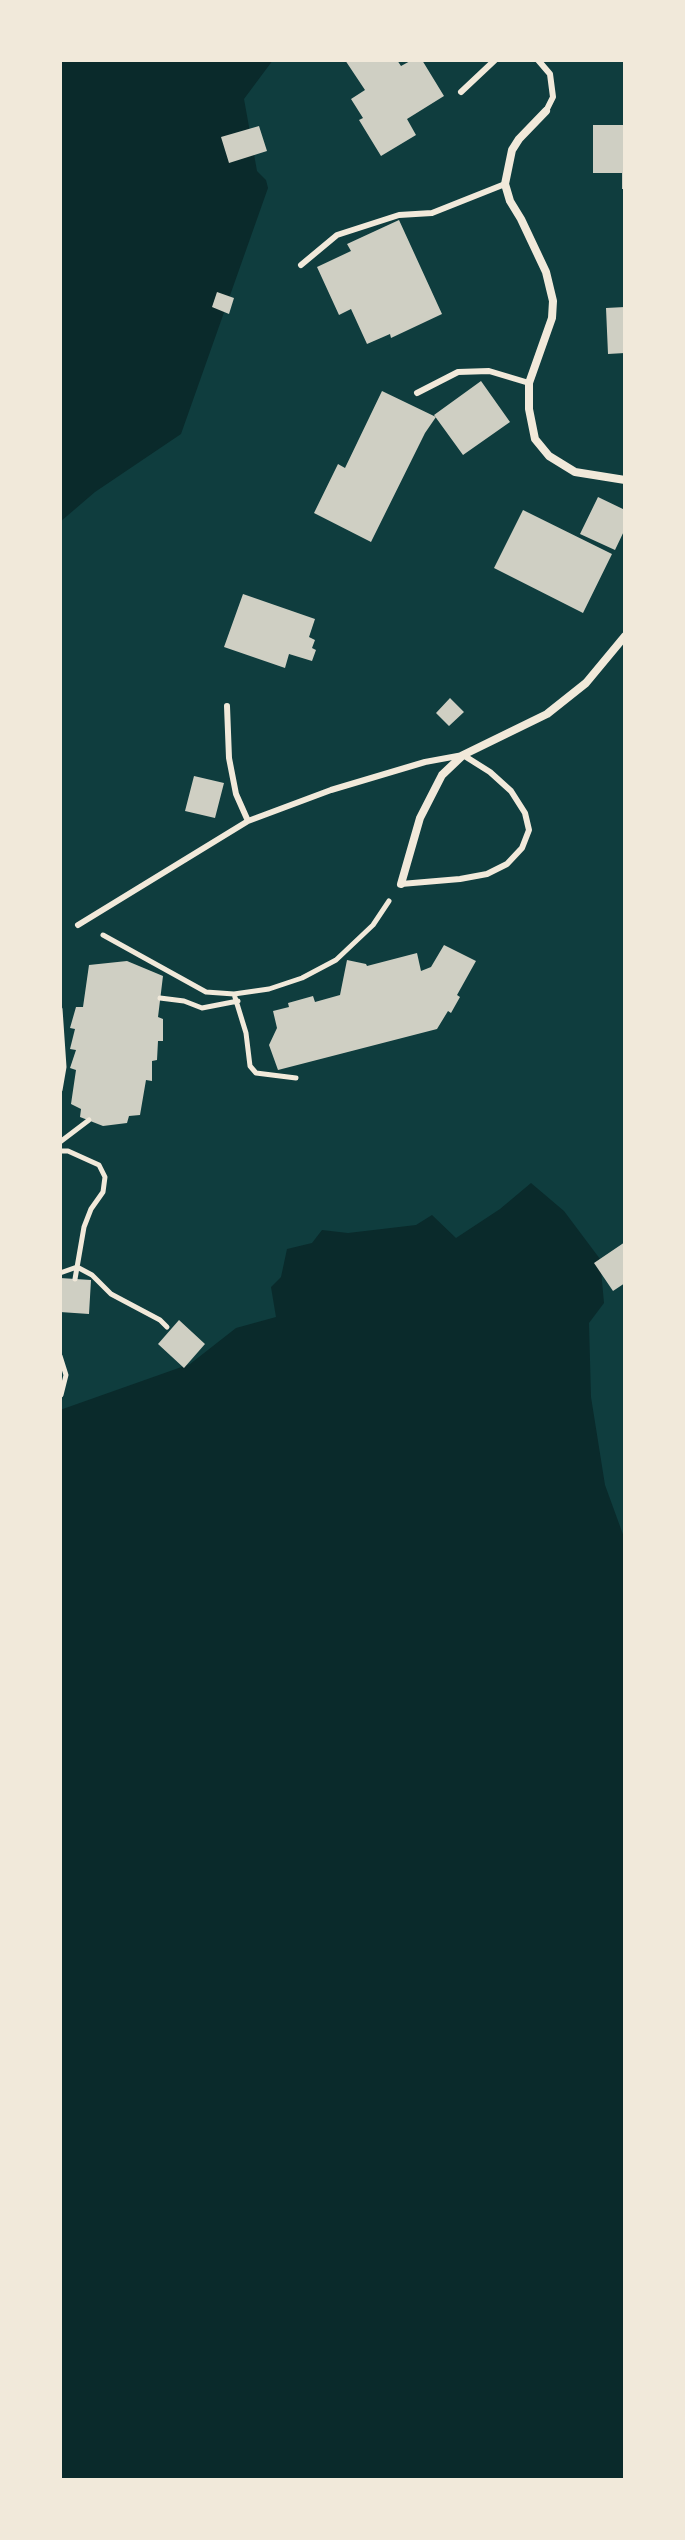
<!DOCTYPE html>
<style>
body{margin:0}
#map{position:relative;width:685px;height:2540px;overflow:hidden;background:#0f3d3e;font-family:"PT Sans",sans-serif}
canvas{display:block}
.frame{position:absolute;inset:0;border:62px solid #f1e9da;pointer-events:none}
</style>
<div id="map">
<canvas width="685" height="2540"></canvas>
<div class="frame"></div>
</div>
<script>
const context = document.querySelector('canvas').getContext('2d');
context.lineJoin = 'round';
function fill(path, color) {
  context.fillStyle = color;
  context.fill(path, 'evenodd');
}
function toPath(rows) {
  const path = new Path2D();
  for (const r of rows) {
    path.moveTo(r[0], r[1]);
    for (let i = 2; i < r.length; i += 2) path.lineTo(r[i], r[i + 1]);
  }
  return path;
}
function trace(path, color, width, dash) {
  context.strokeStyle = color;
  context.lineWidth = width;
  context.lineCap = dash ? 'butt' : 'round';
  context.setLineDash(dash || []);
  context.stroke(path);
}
fill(toPath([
 [60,60,273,60,244,99,257,171,266,180,268,188,181,434,95,492,60,522],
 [531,1183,564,1211,600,1259,604,1303,589,1323,591,1397,605,1485,625,1540,625,2480,60,2480,60,1410,190,1364,236,1328,276,1317,271,1287,281,1277,287,1249,312,1243,322,1230,348,1233,416,1225,432,1215,456,1238,500,1209]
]), '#0a2a2b');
fill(toPath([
 [345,60,397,60,401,66,412,60,422,60,444,96,407,119,416,135,381,156,359,120,363,118,351,99,365,90],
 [593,125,625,125,625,189,622,189,622,173,593,173],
 [259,126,267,151,229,163,221,137],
 [399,220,442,314,391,338,390,334,367,344,351,309,339,315,317,267,351,251,347,244],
 [217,292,234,298,229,314,212,307],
 [625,307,625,353,608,354,606,308],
 [481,381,510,422,463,455,434,415],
 [382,391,436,417,425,433,371,542,314,513,338,464,345,468],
 [598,497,625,510,625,529,615,550,580,534],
 [523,510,612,554,583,613,494,568],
 [243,594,315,619,309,637,315,640,312,648,316,650,312,661,289,654,285,668,224,647],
 [450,698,464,712,449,726,436,713],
 [194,776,224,783,215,818,185,811],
 [444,945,476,961,457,995,460,997,451,1013,448,1011,437,1029,278,1070,269,1045,277,1028,273,1011,289,1007,288,1003,313,996,315,1002,340,995,347,960,366,964,367,966,417,953,421,971,431,967],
 [127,961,163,976,158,1017,163,1019,163,1041,158,1041,157,1060,152,1061,152,1081,146,1080,140,1115,129,1116,127,1123,103,1126,80,1117,81,1109,71,1104,76,1070,70,1068,76,1050,70,1049,75,1029,70,1028,76,1007,83,1007,89,965],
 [625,1242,625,1283,613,1291,594,1263],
 [60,1278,91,1280,89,1314,60,1312],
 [179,1320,205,1344,184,1368,158,1344]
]), '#cfcfc3');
trace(toPath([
 [103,935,206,992,234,994,269,989,302,978,336,960,373,925,389,901],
 [234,994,246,1033,250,1066,256,1073,296,1078],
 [160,998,184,1001,202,1008,238,1001],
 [60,1009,64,1067,60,1090],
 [60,1142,89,1120],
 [60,1151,68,1151,99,1165,105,1177,103,1192,91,1209,84,1227,75,1279],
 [60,1273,77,1267,92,1275,111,1294,160,1320,167,1327],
 [60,1356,66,1375,61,1395]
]), '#f1e9da', 5);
trace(toPath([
 [538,60,550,74,553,97,546,111],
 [461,92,495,60],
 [301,265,337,235,399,215,432,213,505,184],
 [417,393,458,372,489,371,529,383],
 [227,706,229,758,236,794,248,821],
 [78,925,248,821,331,790,425,762,463,755,490,772,511,791,525,813,529,830,522,848,507,864,487,874,460,879,401,884]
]), '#f1e9da', 6);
trace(toPath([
 [546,111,519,139,512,150,505,184,510,201,521,219,546,272,553,301,552,318,529,383,529,409,535,439,549,456,575,472,625,480],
 [401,884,420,818,442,775,463,755,547,714,586,683,625,636]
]), '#f1e9da', 8);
</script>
